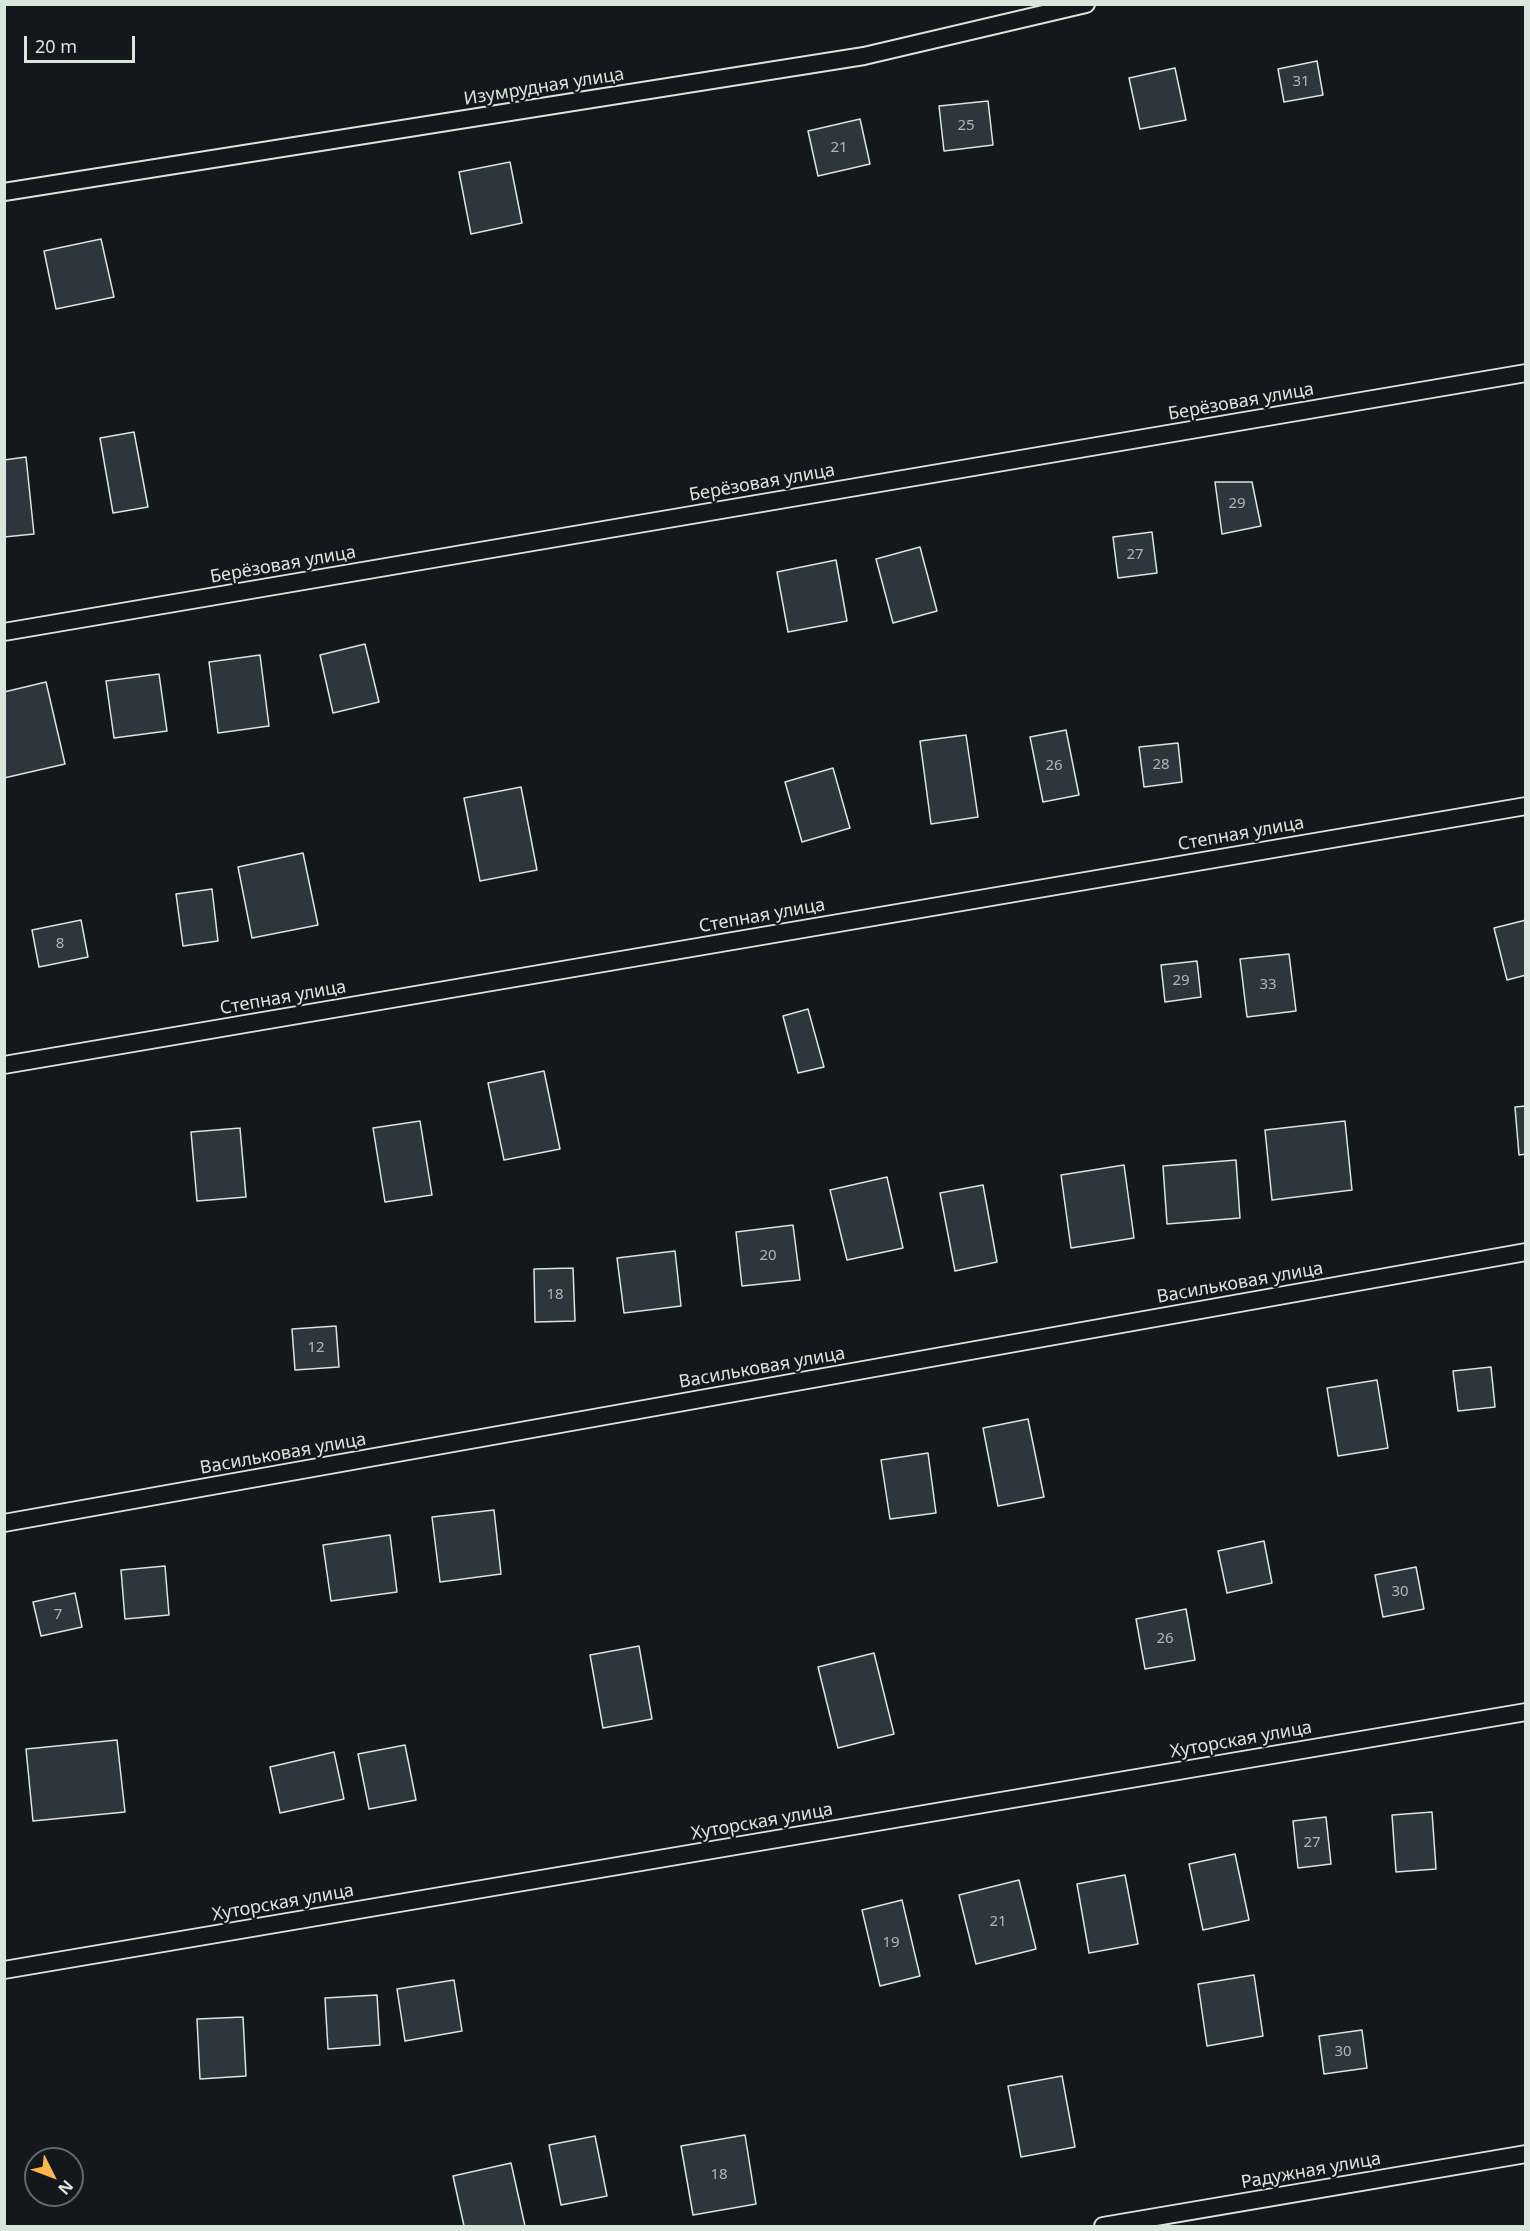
<!DOCTYPE html>
<meta charset="utf-8">
<style>
body{margin:0}
#map{position:relative;width:1530px;height:2231px;overflow:hidden;background:#14181c;font-family:"Noto Sans",sans-serif}
canvas{display:block}
.frame{position:absolute;inset:0;border:6px solid #d8e6dc;pointer-events:none}
.north{position:absolute;left:24px;top:2147px;width:60px;height:60px;box-sizing:border-box;background:#14181c;border:2px solid #626a69;border-radius:50%;rotate:132deg;font-size:16px;font-weight:700;line-height:24px;text-align:center;color:#d8e6dc}
.north::after{content:'';display:block;margin:auto;width:21px;height:27px;background:#ffb74d;clip-path:polygon(50% 0,100% 100%,50% 72%,0 100%)}
.scale{position:absolute;left:24px;top:36px;width:111px;height:27px;box-sizing:border-box;border:3px solid #d8e6dc;border-top:0;padding-left:8px;font-size:18px;line-height:21px;white-space:nowrap;color:#d8e6dc;-webkit-text-stroke:4px #14181c;paint-order:stroke}
</style>
<div id="map">
<canvas width="1530" height="2231"></canvas>
<div class="frame"></div>
<div class="north">N</div>
<div class="scale">20 m</div>
</div>
<script>
const context = document.querySelector('canvas').getContext('2d');
context.lineJoin = 'round';
function fill(path, color) {
  context.fillStyle = color;
  context.fill(path, 'evenodd');
}
function toPath(rows) {
  const path = new Path2D();
  for (const r of rows) {
    path.moveTo(r[0], r[1]);
    for (let i = 2; i < r.length; i += 2) path.lineTo(r[i], r[i + 1]);
  }
  return path;
}
function trace(path, color, width, dash) {
  context.strokeStyle = color;
  context.lineWidth = width;
  context.lineCap = dash ? 'butt' : 'round';
  context.setLineDash(dash || []);
  context.stroke(path);
}
function write(font, color, halo, rows, align = 'center') {
  context.font = font + ' "Noto Sans",sans-serif';
  context.lineWidth = 4.5;
  context.setLineDash([]);
  context.textBaseline = 'middle';
  context.strokeStyle = halo;
  context.fillStyle = color;
  for (const [text, x, y, turn = 0] of rows) {
    context.save();
    context.translate(x, y);
    context.rotate((+turn || 0) * Math.PI / 180);
    context.textAlign = isNaN(turn) ? turn : align;
    if (halo) context.strokeText(text, 0, 0);
    context.fillText(text, 0, 0);
    context.restore();
  }
}
const building = toPath([
 [1317,61,1323,95,1284,102,1278,69,1317,61],
 [1175,68,1186,120,1140,129,1129,78,1175,68],
 [988,101,993,145,944,151,939,106,988,101],
 [860,119,870,164,818,176,808,131,860,119],
 [510,162,522,223,471,234,459,172,510,162],
 [101,239,114,297,56,309,44,251,101,239],
 [134,432,148,507,113,513,100,438,134,432],
 [26,457,34,534,4,537,4,460,26,457],
 [1215,482,1252,482,1261,526,1222,534,1215,482],
 [1152,532,1157,573,1118,578,1113,537,1152,532],
 [920,547,937,611,893,623,876,559,920,547],
 [836,560,847,621,788,632,777,572,836,560],
 [365,644,379,702,333,713,320,655,365,644],
 [260,655,269,726,218,733,209,662,260,655],
 [159,674,167,731,114,738,106,681,159,674],
 [46,682,65,764,4,778,4,692,46,682],
 [1066,730,1079,795,1043,802,1030,737,1066,730],
 [966,735,978,817,931,824,920,741,966,735],
 [1178,743,1182,782,1144,787,1139,747,1178,743],
 [833,768,850,828,802,842,785,782,833,768],
 [521,787,537,870,480,881,464,798,521,787],
 [303,853,318,925,252,938,238,867,303,853],
 [212,889,218,941,183,946,176,894,212,889],
 [81,920,88,957,39,967,32,930,81,920],
 [1526,920,1526,975,1507,980,1494,928,1526,920],
 [1289,954,1296,1011,1247,1017,1240,959,1289,954],
 [1197,961,1201,997,1165,1002,1161,965,1197,961],
 [808,1009,824,1067,798,1073,783,1016,808,1009],
 [544,1071,560,1149,504,1160,488,1083,544,1071],
 [1526,1106,1526,1154,1519,1155,1515,1107,1526,1106],
 [420,1121,432,1195,385,1202,373,1128,420,1121],
 [1345,1121,1352,1190,1272,1200,1265,1130,1345,1121],
 [240,1128,246,1197,197,1201,191,1132,240,1128],
 [1236,1160,1240,1218,1167,1224,1163,1166,1236,1160],
 [1124,1165,1134,1238,1071,1248,1061,1175,1124,1165],
 [887,1177,903,1248,847,1260,830,1190,887,1177],
 [983,1185,997,1262,955,1271,940,1193,983,1185],
 [793,1225,800,1280,742,1286,736,1232,793,1225],
 [675,1251,681,1306,624,1313,617,1258,675,1251],
 [573,1268,575,1321,535,1322,534,1269,573,1268],
 [336,1326,339,1367,295,1370,292,1329,336,1326],
 [1491,1367,1495,1407,1458,1411,1453,1371,1491,1367],
 [1377,1380,1388,1448,1338,1456,1327,1388,1377,1380],
 [1028,1419,1044,1497,998,1506,983,1428,1028,1419],
 [928,1453,936,1513,890,1519,881,1460,928,1453],
 [494,1510,501,1574,440,1582,432,1517,494,1510],
 [390,1535,397,1592,331,1601,323,1545,390,1535],
 [1264,1541,1272,1583,1227,1593,1218,1551,1264,1541],
 [165,1566,169,1615,125,1619,121,1570,165,1566],
 [1416,1567,1424,1609,1383,1617,1375,1575,1416,1567],
 [75,1593,82,1627,41,1636,33,1602,75,1593],
 [1186,1609,1195,1660,1145,1669,1136,1619,1186,1609],
 [639,1646,652,1719,603,1728,590,1655,639,1646],
 [874,1653,894,1734,838,1748,818,1667,874,1653],
 [117,1740,125,1812,33,1821,26,1749,117,1740],
 [405,1745,416,1800,369,1809,358,1754,405,1745],
 [334,1752,344,1799,280,1813,270,1767,334,1752],
 [1432,1812,1436,1869,1396,1872,1392,1815,1432,1812],
 [1326,1817,1331,1864,1298,1868,1293,1821,1326,1817],
 [1235,1854,1249,1920,1203,1930,1189,1864,1235,1854],
 [1125,1875,1138,1944,1089,1953,1077,1884,1125,1875],
 [1019,1880,1036,1949,976,1964,959,1895,1019,1880],
 [902,1900,920,1976,880,1986,862,1910,902,1900],
 [1254,1975,1263,2036,1207,2046,1198,1984,1254,1975],
 [454,1980,462,2031,405,2041,397,1989,454,1980],
 [377,1995,380,2045,328,2049,325,1998,377,1995],
 [243,2017,246,2076,200,2079,197,2019,243,2017],
 [1362,2030,1367,2068,1324,2074,1319,2036,1362,2030],
 [1062,2076,1075,2147,1021,2157,1008,2086,1062,2076],
 [745,2135,756,2204,693,2215,681,2146,745,2135],
 [595,2136,607,2196,561,2205,549,2145,595,2136],
 [511,2163,525,2226,464,2226,453,2176,511,2163]
]);
fill(building, '#2c363c');
trace(building, '#d8e6dc', 1.5);
const lane = toPath([
 [4,192,864,56,1086,4],
 [4,632,1526,373],
 [4,1065,1526,806],
 [4,1523,1526,1252],
 [4,1970,1526,1712],
 [1103,2226,1526,2154]
]);
trace(lane, '#d8e6dc', 20);
trace(lane, '#14181c', 16);
write('15px', '#adbab4', null, [
 ["31",1301,82],
 ["25",966,126],
 ["21",839,148],
 ["29",1237,504],
 ["27",1135,555],
 ["28",1161,765],
 ["26",1054,766],
 ["8",60,944],
 ["29",1181,981],
 ["33",1268,985],
 ["20",768,1256],
 ["18",555,1295],
 ["12",316,1348],
 ["30",1400,1592],
 ["7",58,1615],
 ["26",1165,1639],
 ["27",1312,1843],
 ["21",998,1922],
 ["19",891,1943],
 ["30",1343,2052],
 ["18",719,2175]
]);
write('18px', '#d8e6dc', '#14181c', [
 ["Изумрудная улица",544,87,-9],
 ["Берёзовая улица",1241,402,-10],
 ["Берёзовая улица",762,483,-10],
 ["Берёзовая улица",283,565,-10],
 ["Степная улица",1241,834,-10],
 ["Степная улица",762,916,-10],
 ["Степная улица",283,998,-10],
 ["Васильковая улица",1240,1283,-10],
 ["Васильковая улица",762,1368,-10],
 ["Васильковая улица",283,1454,-10],
 ["Хуторская улица",1241,1740,-10],
 ["Хуторская улица",762,1822,-10],
 ["Хуторская улица",283,1903,-10],
 ["Радужная улица",1311,2171,-10]
]);
</script>
